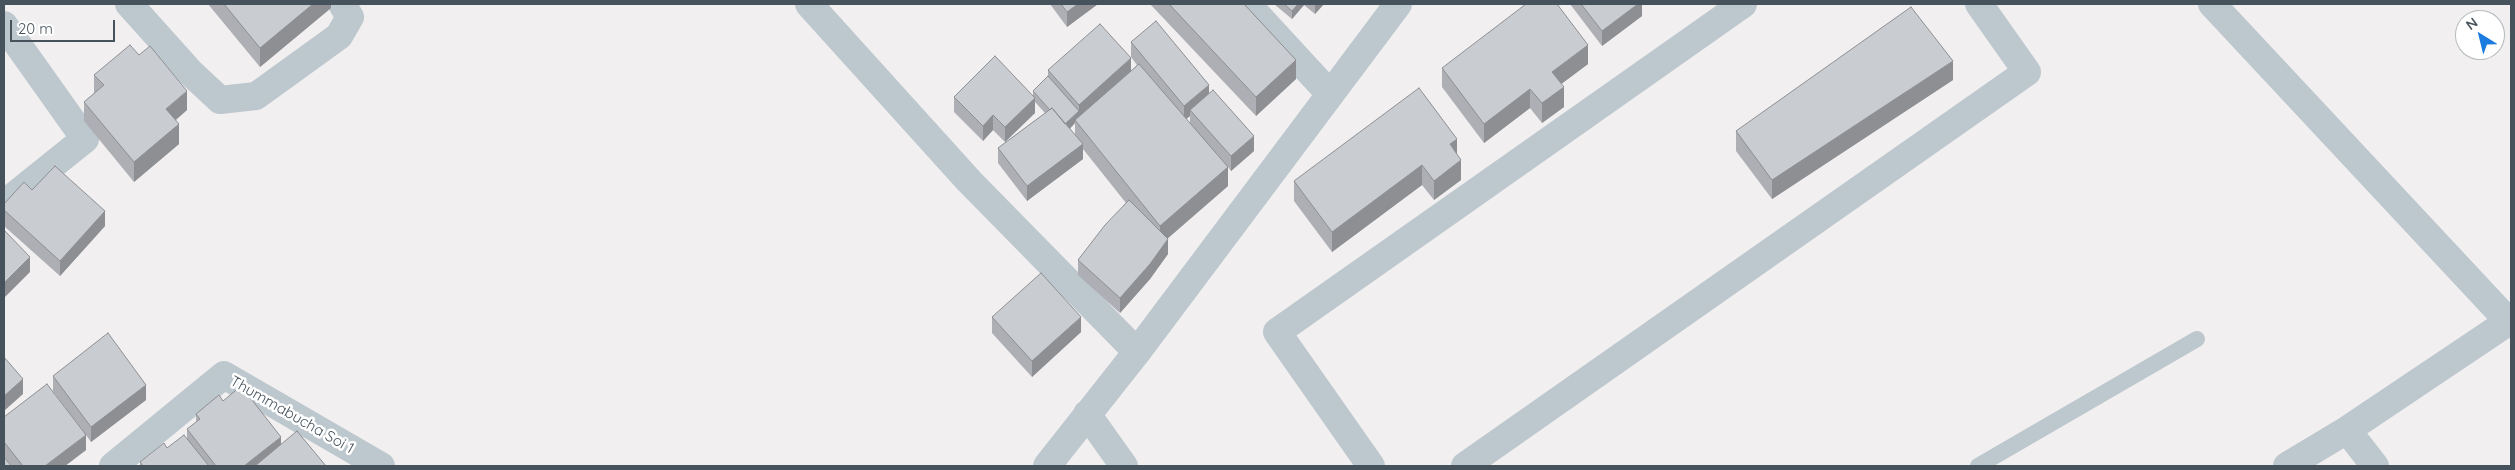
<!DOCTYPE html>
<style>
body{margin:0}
#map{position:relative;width:2515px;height:470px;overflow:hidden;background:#f1efef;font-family:Quicksand,sans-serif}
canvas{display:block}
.frame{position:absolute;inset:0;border:5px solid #47535c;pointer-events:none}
.north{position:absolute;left:2455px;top:10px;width:50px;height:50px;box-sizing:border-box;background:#fff;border:1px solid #b5babe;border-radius:50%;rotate:324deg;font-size:14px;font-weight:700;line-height:20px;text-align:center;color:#47535c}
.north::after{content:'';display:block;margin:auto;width:18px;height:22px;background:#1c7bde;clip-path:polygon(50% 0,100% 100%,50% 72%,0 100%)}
.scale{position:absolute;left:10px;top:20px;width:105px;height:22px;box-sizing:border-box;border:2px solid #47535c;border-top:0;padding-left:6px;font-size:15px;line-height:18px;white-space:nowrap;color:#47535c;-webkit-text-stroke:4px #fff;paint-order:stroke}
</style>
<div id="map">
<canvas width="2515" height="470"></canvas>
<div class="frame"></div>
<div class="north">N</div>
<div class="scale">20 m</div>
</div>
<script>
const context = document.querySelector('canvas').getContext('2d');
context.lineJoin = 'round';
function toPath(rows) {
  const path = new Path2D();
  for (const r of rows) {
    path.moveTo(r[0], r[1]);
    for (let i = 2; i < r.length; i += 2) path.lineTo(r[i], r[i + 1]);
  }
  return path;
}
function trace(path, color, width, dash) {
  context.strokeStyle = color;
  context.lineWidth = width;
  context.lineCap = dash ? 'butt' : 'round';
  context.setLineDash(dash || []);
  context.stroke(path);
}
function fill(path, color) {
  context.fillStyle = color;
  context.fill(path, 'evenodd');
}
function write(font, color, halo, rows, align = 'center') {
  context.font = font + ' Quicksand,sans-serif';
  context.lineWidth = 5;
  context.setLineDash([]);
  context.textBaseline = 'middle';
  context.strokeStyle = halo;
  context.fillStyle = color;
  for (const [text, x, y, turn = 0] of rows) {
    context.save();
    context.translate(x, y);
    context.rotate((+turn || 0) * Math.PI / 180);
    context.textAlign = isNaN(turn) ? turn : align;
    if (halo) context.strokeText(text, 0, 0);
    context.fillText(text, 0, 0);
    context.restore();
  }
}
trace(toPath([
 [1978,466,2197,339]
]), '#bdc7ce', 16);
trace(toPath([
 [129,4,191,73,220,100,256,96,339,36,350,17,342,4],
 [809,4,969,181,1137,352],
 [1247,4,1330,94],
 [2212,4,2511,324],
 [4,25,85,139,4,204],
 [1087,414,1124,466],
 [2347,430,2375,466],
 [113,466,224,375,381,466],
 [1047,466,1137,352,1398,4],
 [1371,466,1277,332,1743,4],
 [1465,466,2027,72,1979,4],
 [2287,466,2347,430,2511,320]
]), '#bdc7ce', 28);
fill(toPath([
 [208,4,331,4,331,8,260,67],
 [1050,4,1098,4,1067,27],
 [1150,4,1244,4,1296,79,1256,116],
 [1274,4,1324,4,1315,14,1304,5,1292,19],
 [1570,4,1642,4,1642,16,1602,46],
 [1131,42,1209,94,1254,151,1231,171,1228,167,1228,186,1167,239,1168,254,1150,279,1120,313,1078,275,1078,260,1126,203,1083,149,1083,159,1027,201,998,163,998,148,1045,113,1035,102,1035,113,1005,142,993,130,983,141,954,112,954,97,1033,95,1033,91,1048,76,1048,70,1131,71,1137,65,1131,57],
 [1190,116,1190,124,1186,119],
 [1075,123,1075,135,1070,129],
 [1588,64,1561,84,1564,107,1542,123,1530,108,1484,143,1442,87,1442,68],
 [94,75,187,110,176,120,179,144,134,182,84,121,84,102,94,93],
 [1953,80,1772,199,1736,151,1736,131],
 [1457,154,1461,180,1434,200,1422,185,1332,252,1294,201,1294,181],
 [32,190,105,226,60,276,4,226,4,204],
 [992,317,1081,332,1032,377,992,333],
 [53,376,146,400,91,442,86,435,86,450,65,466,11,466,4,457,4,417,84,433,53,391],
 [196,414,281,445,326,466,140,466,140,462,167,448,187,439,187,429,196,422]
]), '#adafb4');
fill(toPath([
 [313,4,331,4,331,8,260,67,260,48],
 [1078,4,1098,4,1067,27,1067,12],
 [1298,4,1304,4,1304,5,1292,19,1292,11],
 [1315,4,1324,4,1315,14],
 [1638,4,1642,4,1642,16,1602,46,1602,31],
 [1588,45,1588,64,1552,91,1552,72],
 [1131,58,1131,73,1075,120,1075,123,1064,134,1064,125,1079,111,1079,105],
 [1296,60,1296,79,1256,116,1256,97],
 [1953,61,1953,80,1772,199,1772,180],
 [1209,85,1209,100,1190,110,1190,116,1184,121,1184,106],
 [1564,87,1564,107,1542,123,1542,103],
 [1530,89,1530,108,1484,143,1484,124],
 [187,91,187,110,166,128,166,109],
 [1035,98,1035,113,1005,142,1005,127],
 [993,115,993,130,983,141,983,126],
 [179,124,179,144,134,182,134,162],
 [1254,136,1254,151,1231,171,1231,156],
 [1457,139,1457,158,1450,144],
 [1083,144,1083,159,1027,201,1027,186],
 [1461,160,1461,180,1434,200,1434,181],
 [1422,165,1422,185,1332,252,1332,232],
 [1228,167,1228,186,1160,245,1160,226],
 [105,211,105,226,60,276,60,261],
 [1168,239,1168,254,1150,279,1120,313,1120,298],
 [30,257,30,272,4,298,4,283],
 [1081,317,1081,332,1032,377,1032,361],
 [23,379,23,394,4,411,4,396],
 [146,385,146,400,91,442,91,427],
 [86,435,86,450,65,466,45,466],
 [281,437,281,452,263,466,244,466]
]), '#8d8f92');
const building = toPath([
 [224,4,313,4,260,48,224,4],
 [1061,4,1078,4,1067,12,1061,4],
 [1169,4,1244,4,1296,60,1256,97,1169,4],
 [1284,4,1298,4,1292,11,1284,4],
 [1526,4,1557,4,1588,45,1552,72,1564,87,1542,103,1530,89,1484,124,1442,68,1526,4],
 [1581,4,1638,4,1602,31,1581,4],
 [1911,7,1953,61,1772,180,1736,131,1911,7],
 [1156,21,1209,85,1184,106,1131,42,1156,21],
 [1100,24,1131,58,1079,105,1048,70,1100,24],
 [130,45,139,55,150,46,187,91,166,109,179,124,134,162,84,102,104,85,94,75,130,45],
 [995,56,1035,98,1005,127,993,115,983,126,954,97,995,56],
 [1139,64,1228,167,1160,226,1075,120,1139,64],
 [1048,76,1079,111,1065,124,1052,108,1050,110,1033,91,1048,76],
 [1419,88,1457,139,1450,144,1461,160,1434,181,1422,165,1332,232,1294,181,1419,88],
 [1213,90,1254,136,1231,156,1190,110,1213,90],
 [1052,108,1083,144,1027,186,998,148,1052,108],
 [55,166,105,211,60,261,4,210,4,204,24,182,32,190,55,166],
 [1129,200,1168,239,1150,264,1120,298,1078,260,1105,225,1129,200],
 [4,230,30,257,4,283,4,230],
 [1041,273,1081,317,1032,361,992,317,1041,273],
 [108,333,146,385,91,427,53,376,108,333],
 [4,357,23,379,4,396,4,357],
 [47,384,86,435,45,466,23,466,4,442,4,417,47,384],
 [241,386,281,437,244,466,216,466,187,429,200,419,196,414,219,395,223,401,241,386],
 [297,431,326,466,255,466,297,431],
 [184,435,209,466,143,466,140,462,164,443,167,448,184,435],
 [4,457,11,466,4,466,4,457]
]);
fill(building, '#c9ccd1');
trace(building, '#8d8f92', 1);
write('15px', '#47535c', '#fff', [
 ["Thummabucha Soi 1",292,415,30]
]);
</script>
